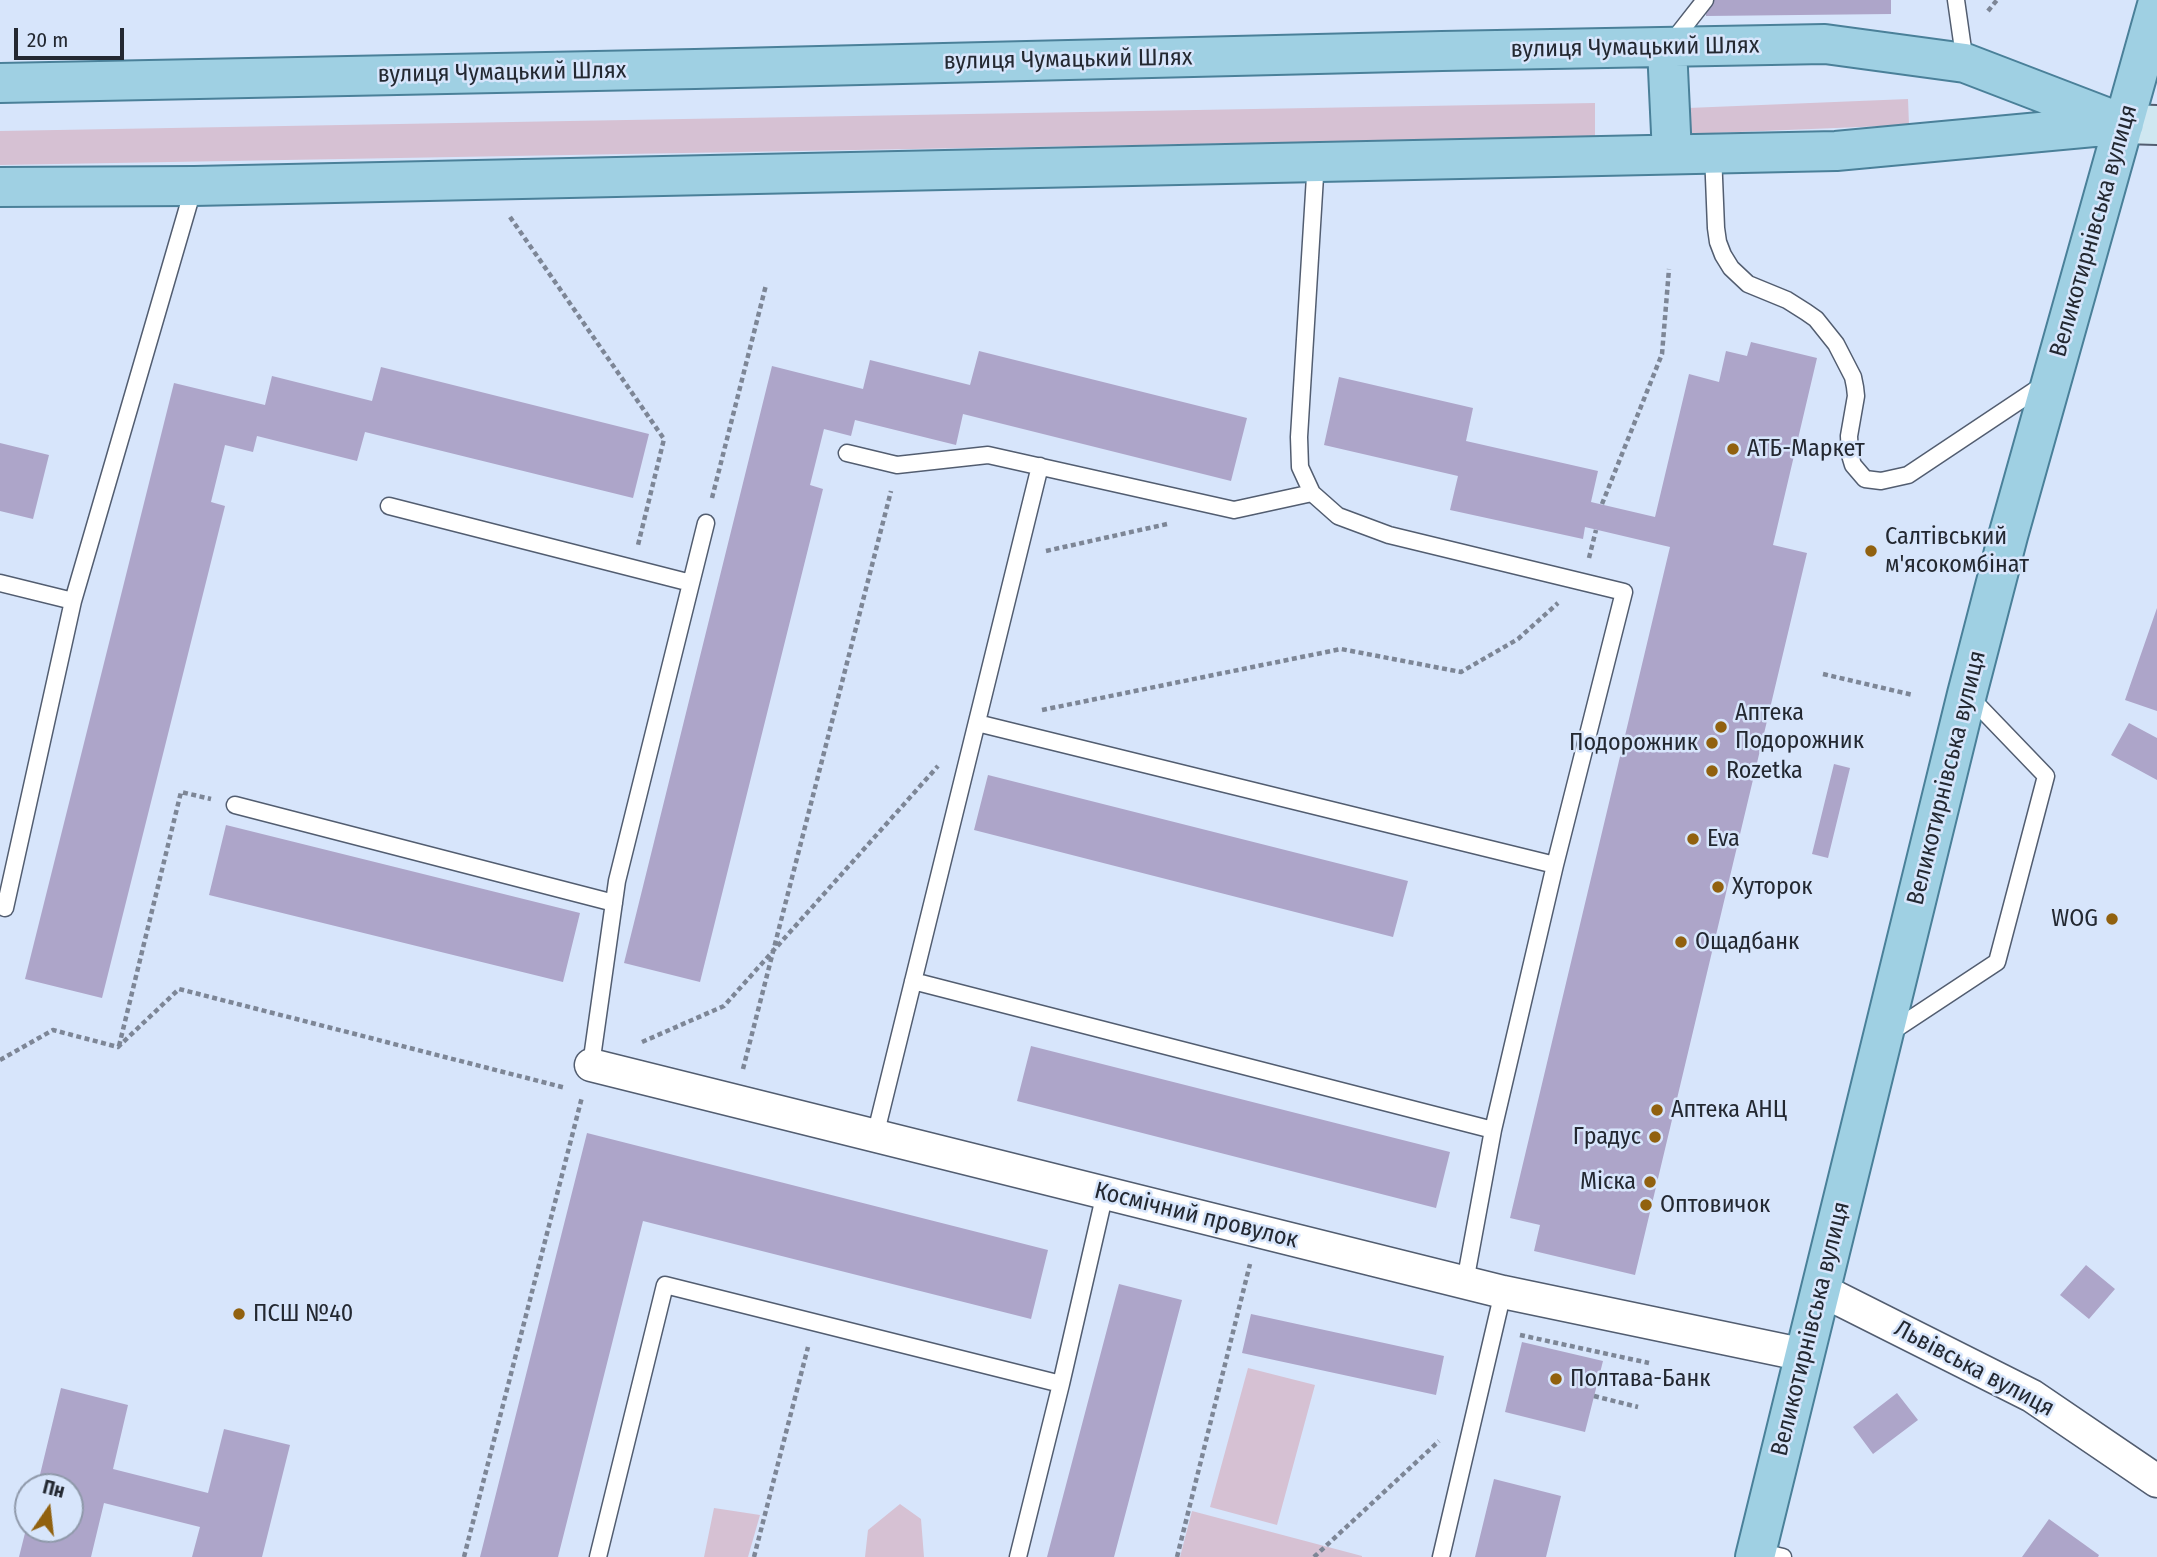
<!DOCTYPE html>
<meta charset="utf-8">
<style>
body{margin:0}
#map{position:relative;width:2157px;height:1557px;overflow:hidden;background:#d7e5fb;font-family:"Fira Sans Condensed",sans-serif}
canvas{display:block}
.north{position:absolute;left:14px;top:1473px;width:70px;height:70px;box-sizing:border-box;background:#d7e5fb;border:2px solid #8f99aa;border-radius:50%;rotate:14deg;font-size:19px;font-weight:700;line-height:28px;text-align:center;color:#232831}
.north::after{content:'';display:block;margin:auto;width:24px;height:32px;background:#91610f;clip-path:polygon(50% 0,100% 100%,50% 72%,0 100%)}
.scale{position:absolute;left:14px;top:28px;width:110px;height:32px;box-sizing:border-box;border:4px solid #232831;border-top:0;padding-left:9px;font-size:21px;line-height:24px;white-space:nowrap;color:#232831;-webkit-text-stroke:5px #d7e5fb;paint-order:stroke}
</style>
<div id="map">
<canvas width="2157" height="1557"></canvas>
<div class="north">Пн</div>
<div class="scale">20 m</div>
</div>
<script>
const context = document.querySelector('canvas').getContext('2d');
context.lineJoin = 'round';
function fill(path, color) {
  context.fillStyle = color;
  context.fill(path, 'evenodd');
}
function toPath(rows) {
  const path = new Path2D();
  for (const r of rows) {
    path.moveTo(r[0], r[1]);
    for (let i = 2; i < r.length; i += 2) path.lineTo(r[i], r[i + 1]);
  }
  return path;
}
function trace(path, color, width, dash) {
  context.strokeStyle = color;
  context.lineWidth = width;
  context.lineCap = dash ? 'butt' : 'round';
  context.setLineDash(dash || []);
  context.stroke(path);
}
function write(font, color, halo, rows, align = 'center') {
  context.font = font + ' "Fira Sans Condensed",sans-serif';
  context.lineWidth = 5;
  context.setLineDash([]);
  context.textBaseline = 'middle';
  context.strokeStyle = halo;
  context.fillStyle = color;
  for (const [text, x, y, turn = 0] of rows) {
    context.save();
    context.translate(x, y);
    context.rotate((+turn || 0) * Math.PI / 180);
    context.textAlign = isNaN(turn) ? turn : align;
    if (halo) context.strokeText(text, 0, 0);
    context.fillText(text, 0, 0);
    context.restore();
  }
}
fill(toPath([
 [1908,99,1909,125,1689,134,1688,108],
 [1595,103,1595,137,0,165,0,131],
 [1248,1368,1315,1385,1277,1525,1210,1507],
 [900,1504,921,1519,924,1557,865,1557,868,1530],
 [714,1508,760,1515,748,1557,704,1557],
 [1192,1511,1362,1556,1362,1557,1180,1557]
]), '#d6c1d3');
fill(toPath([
 [1706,0,1891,0,1891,14,1706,16],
 [1751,342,1817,358,1773,545,1807,553,1635,1275,1534,1251,1540,1225,1510,1218,1670,547,1585,527,1583,539,1450,510,1458,476,1324,445,1339,377,1473,408,1466,441,1598,471,1591,502,1655,517,1689,374,1719,382,1726,351,1747,356],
 [979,351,1247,418,1231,481,963,414,956,445,855,420,851,436,824,429,810,485,823,489,700,982,624,963,772,366,863,389,870,360,970,385],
 [381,367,649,434,633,498,365,432,357,461,257,436,253,452,225,445,211,502,225,506,102,998,25,979,174,383,265,405,272,376,372,401],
 [0,443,49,455,33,519,0,511],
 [2157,608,2157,711,2125,700],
 [2129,723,2157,738,2157,780,2111,755],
 [1834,764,1850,768,1828,858,1812,854],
 [988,775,1408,881,1393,937,974,830],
 [226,825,580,913,563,982,209,895],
 [1031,1046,1450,1152,1436,1208,1017,1101],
 [587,1133,1048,1250,1031,1319,643,1221,558,1557,480,1557],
 [2086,1265,2115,1289,2089,1319,2060,1295],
 [1119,1284,1182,1300,1114,1557,1047,1557],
 [1251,1314,1444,1356,1436,1395,1242,1353],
 [1522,1342,1603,1361,1585,1432,1505,1412],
 [61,1388,128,1405,113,1469,208,1493,224,1429,290,1445,262,1557,192,1557,200,1527,104,1503,91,1557,19,1557,26,1529,70,1529,70,1487,37,1487],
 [1897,1393,1918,1420,1873,1454,1853,1427],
 [1494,1479,1561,1496,1546,1557,1475,1557],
 [2049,1519,2099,1555,2098,1557,2022,1557]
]), '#ada5c9');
const lane = toPath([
 [1956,0,1965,63],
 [1672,42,1705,0],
 [1713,153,1716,228,1718,242,1723,255,1731,268,1748,284,1787,300,1806,312,1816,319,1836,344,1853,377,1855,387,1856,396,1849,436,1850,455,1853,465,1865,479,1881,481,1908,475,2043,385],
 [1316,160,1299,437,1300,467,1312,493,1338,516,1389,535,1624,592,1555,865,1493,1130,1465,1282],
 [847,453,897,465,988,455,1234,510,1312,493],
 [389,506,691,583],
 [0,583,73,601],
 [977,723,1555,865],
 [235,805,614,903],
 [0,906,5,908,73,601,194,186],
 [913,981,1493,1130],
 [1891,1032,1997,962,2046,776,1970,697],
 [591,1065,617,881,706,523],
 [875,1136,1040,466],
 [1757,1551,1783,1557],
 [598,1557,665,1285,1061,1384,1105,1193],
 [1018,1557,1061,1384],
 [1441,1557,1503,1292]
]);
const street = toPath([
 [591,1065,1503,1292,1805,1355],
 [1821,1290,2032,1396,2157,1481]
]);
const secondary = toPath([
 [2124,124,2157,125]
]);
const primary = toPath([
 [1667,48,1672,154],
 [0,83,695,69,1442,51,1825,44,1965,63,2124,124],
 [0,187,194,186,1836,151,2115,125],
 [1755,1557,1967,694,2008,536,2157,5]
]);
trace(lane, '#525d70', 19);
trace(street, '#525d70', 35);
trace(secondary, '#525d70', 42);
trace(primary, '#4a8099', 42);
trace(toPath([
 [1988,11,1997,0],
 [510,217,664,439,638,545],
 [712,498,766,285],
 [1602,504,1662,354,1669,269],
 [1046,551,1167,524],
 [1589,558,1596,530],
 [1823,674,1913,695],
 [1042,710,1341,649,1461,672,1518,639,1558,603],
 [642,1042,724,1006,938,766],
 [119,1046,181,792,211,799],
 [0,1060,53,1030,118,1047,179,989,566,1088],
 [743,1069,891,491],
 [1520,1335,1649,1363],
 [1594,1396,1638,1407],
 [464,1557,582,1097],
 [754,1557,808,1347],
 [1177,1557,1250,1264],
 [1314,1557,1439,1441]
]), '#7d8696', 4.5, [5, 3.5]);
trace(lane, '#fff', 16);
trace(street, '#fff', 32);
trace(secondary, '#cfe7f1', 38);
trace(primary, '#9fd0e3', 38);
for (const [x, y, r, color] of [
 [1733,449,7,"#91610f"],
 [1871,551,7,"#91610f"],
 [1721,727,7,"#91610f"],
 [1712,743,7,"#91610f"],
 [1712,771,7,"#91610f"],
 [1693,839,7,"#91610f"],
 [1718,887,7,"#91610f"],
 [2112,919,7,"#91610f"],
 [1681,942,7,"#91610f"],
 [1657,1110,7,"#91610f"],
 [1655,1137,7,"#91610f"],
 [1650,1182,7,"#91610f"],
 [1646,1205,7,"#91610f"],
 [239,1314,7,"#91610f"],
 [1556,1379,7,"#91610f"]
]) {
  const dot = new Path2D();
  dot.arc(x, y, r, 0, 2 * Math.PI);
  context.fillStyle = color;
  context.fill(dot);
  trace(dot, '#d7e5fb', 2.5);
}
write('24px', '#232831', '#d7e5fb', [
 ["вулиця Чумацький Шлях",1635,48,-1],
 ["вулиця Чумацький Шлях",1068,60,-1],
 ["вулиця Чумацький Шлях",502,73,-1],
 ["Великотирнівська вулиця",2094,231,-74],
 ["Великотирнівська вулиця",1947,778,-76],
 ["Космічний провулок",1196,1216,14],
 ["Великотирнівська вулиця",1811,1329,-76],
 ["Львівська вулиця",1974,1369,28]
]);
write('24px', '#232831', '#d7e5fb', [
 ["АТБ-Маркет",1747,449],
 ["Салтівський",1885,537],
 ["м'ясокомбінат",1885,565],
 ["Аптека",1735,713],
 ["Подорожник",1735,741],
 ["Подорожник",1698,743,"right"],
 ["Rozetka",1726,771],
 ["Eva",1707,839],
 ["Хуторок",1732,887],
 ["WOG",2098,919,"right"],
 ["Ощадбанк",1695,942],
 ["Аптека АНЦ",1671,1110],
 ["Градус",1641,1137,"right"],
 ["Міска",1636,1182,"right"],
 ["Оптовичок",1660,1205],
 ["ПСШ №40",253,1314],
 ["Полтава-Банк",1570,1379]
], 'left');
</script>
